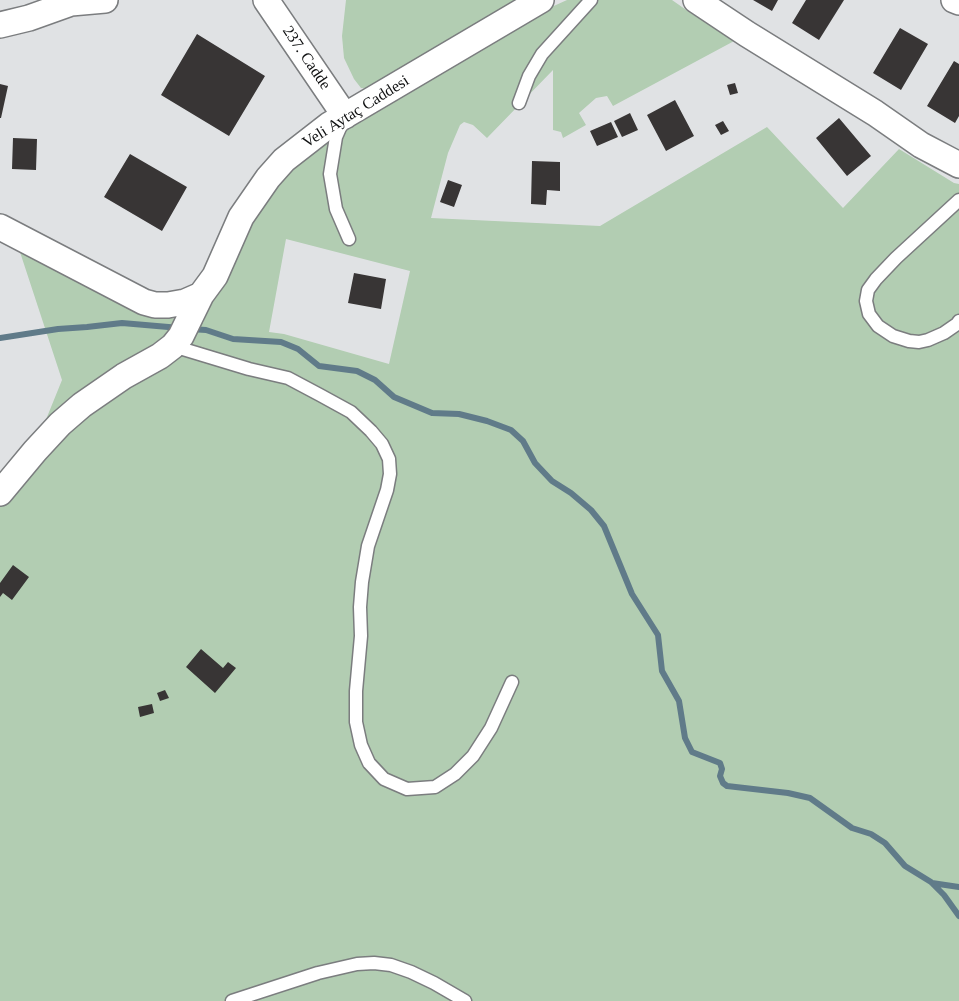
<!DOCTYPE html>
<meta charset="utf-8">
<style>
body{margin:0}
canvas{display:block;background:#e0e2e4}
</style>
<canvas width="959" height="1001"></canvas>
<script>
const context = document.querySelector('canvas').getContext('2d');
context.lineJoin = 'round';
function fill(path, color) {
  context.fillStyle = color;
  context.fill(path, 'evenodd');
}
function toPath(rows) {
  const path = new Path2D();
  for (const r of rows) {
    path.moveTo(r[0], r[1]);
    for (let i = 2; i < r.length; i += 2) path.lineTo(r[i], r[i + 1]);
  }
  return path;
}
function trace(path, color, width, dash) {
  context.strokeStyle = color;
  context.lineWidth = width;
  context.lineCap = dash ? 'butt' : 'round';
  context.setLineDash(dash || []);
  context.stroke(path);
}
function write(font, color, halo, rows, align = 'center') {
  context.font = font + ' Georgia,serif';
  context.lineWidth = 5;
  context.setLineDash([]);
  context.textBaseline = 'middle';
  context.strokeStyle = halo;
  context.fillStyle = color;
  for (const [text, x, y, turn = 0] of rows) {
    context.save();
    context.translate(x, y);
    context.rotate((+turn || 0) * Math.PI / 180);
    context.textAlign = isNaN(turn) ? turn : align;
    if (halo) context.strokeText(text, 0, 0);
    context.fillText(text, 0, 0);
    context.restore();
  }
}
fill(toPath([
 [346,0,516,0,456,39,373,89,361,88,354,79,344,58,342,36],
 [567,0,672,0,692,14,736,40,613,106,607,96,596,98,579,113,586,125,563,138,561,132,553,130,553,70,487,138,473,125,464,122,460,125,448,153,431,218,600,226,767,127,843,208,899,149,954,183,959,184,959,1001,0,1001,0,481,45,422,62,380,19,249,119,301,171,318,203,323,217,287,270,189,315,146,514,24],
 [286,239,410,271,389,364,284,334,269,332]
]), '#b2cdb2');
trace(toPath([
 [190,329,206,330,233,339,281,342,298,349,319,366,357,371,375,380,394,397,432,413,459,414,487,421,511,430,523,441,535,463,552,481,571,493,591,510,604,526,632,594,658,635,662,671,679,701,685,738,692,752,720,763,722,769,720,776,723,783,727,786,788,793,810,798,852,828,871,834,885,843,905,866,931,882,944,895,959,916],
 [0,338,58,329,87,327,122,323,180,328],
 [932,883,959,887]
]), '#607b89', 6);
fill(toPath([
 [753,0,778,0,772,11],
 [806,0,844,0,819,40,792,23],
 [900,28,928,44,901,90,873,73],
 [197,34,265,76,229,136,161,95],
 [954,61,959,64,959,116,955,123,927,106],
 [735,83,738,93,730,95,727,85],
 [0,84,8,86,1,118,0,118],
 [675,100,694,136,666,151,647,115],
 [630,113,638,130,622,137,614,121],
 [839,118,871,156,847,176,816,138],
 [723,121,729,131,721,135,715,125],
 [611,122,618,137,597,146,590,131],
 [13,138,37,139,36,170,12,169],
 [130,154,187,187,162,231,104,197],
 [532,161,560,162,560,191,547,190,546,205,531,204],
 [448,180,462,185,454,207,440,202],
 [354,273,386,279,381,309,348,303],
 [13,565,29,577,12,600,3,593,0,597,0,583],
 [201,649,223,668,228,662,236,668,215,693,186,667],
 [165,690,169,698,160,701,157,693],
 [152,704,154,713,140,717,138,707]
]), '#383535');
const service = toPath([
 [519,103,529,76,542,54,591,0],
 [343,121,336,137,330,174,336,209,349,239],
 [959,200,896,258,876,279,868,290,866,301,869,314,878,326,893,336,909,341,919,342,928,340,944,333,957,324,959,321],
 [173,346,249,369,288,378,320,395,351,412,371,431,382,444,389,459,390,474,387,490,368,546,362,582,360,607,361,636,356,691,356,722,361,745,369,763,384,779,407,789,435,787,455,774,473,756,491,728,512,682],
 [232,1001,318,973,357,964,374,963,391,965,411,972,434,983,465,1001]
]);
const minor = toPath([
 [266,0,345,116],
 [696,0,747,34,875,113,921,145,959,165],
 [954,0,959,2],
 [0,25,29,18,71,3,105,0],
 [0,227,144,302,155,305,168,305,185,302,201,295],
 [0,493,35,451,60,424,82,405,124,376,160,356,173,346,181,336,201,295,215,276,241,217,268,178,284,160,329,125,541,0]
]);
trace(service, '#7b7d7f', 15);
trace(minor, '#7b7d7f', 28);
trace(service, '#fff', 12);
trace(minor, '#fff', 25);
write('16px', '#0f1011', '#fff', [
 ["237. Cadde",306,58,56],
 ["Veli Aytaç Caddesi",356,112,-32]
]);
</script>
